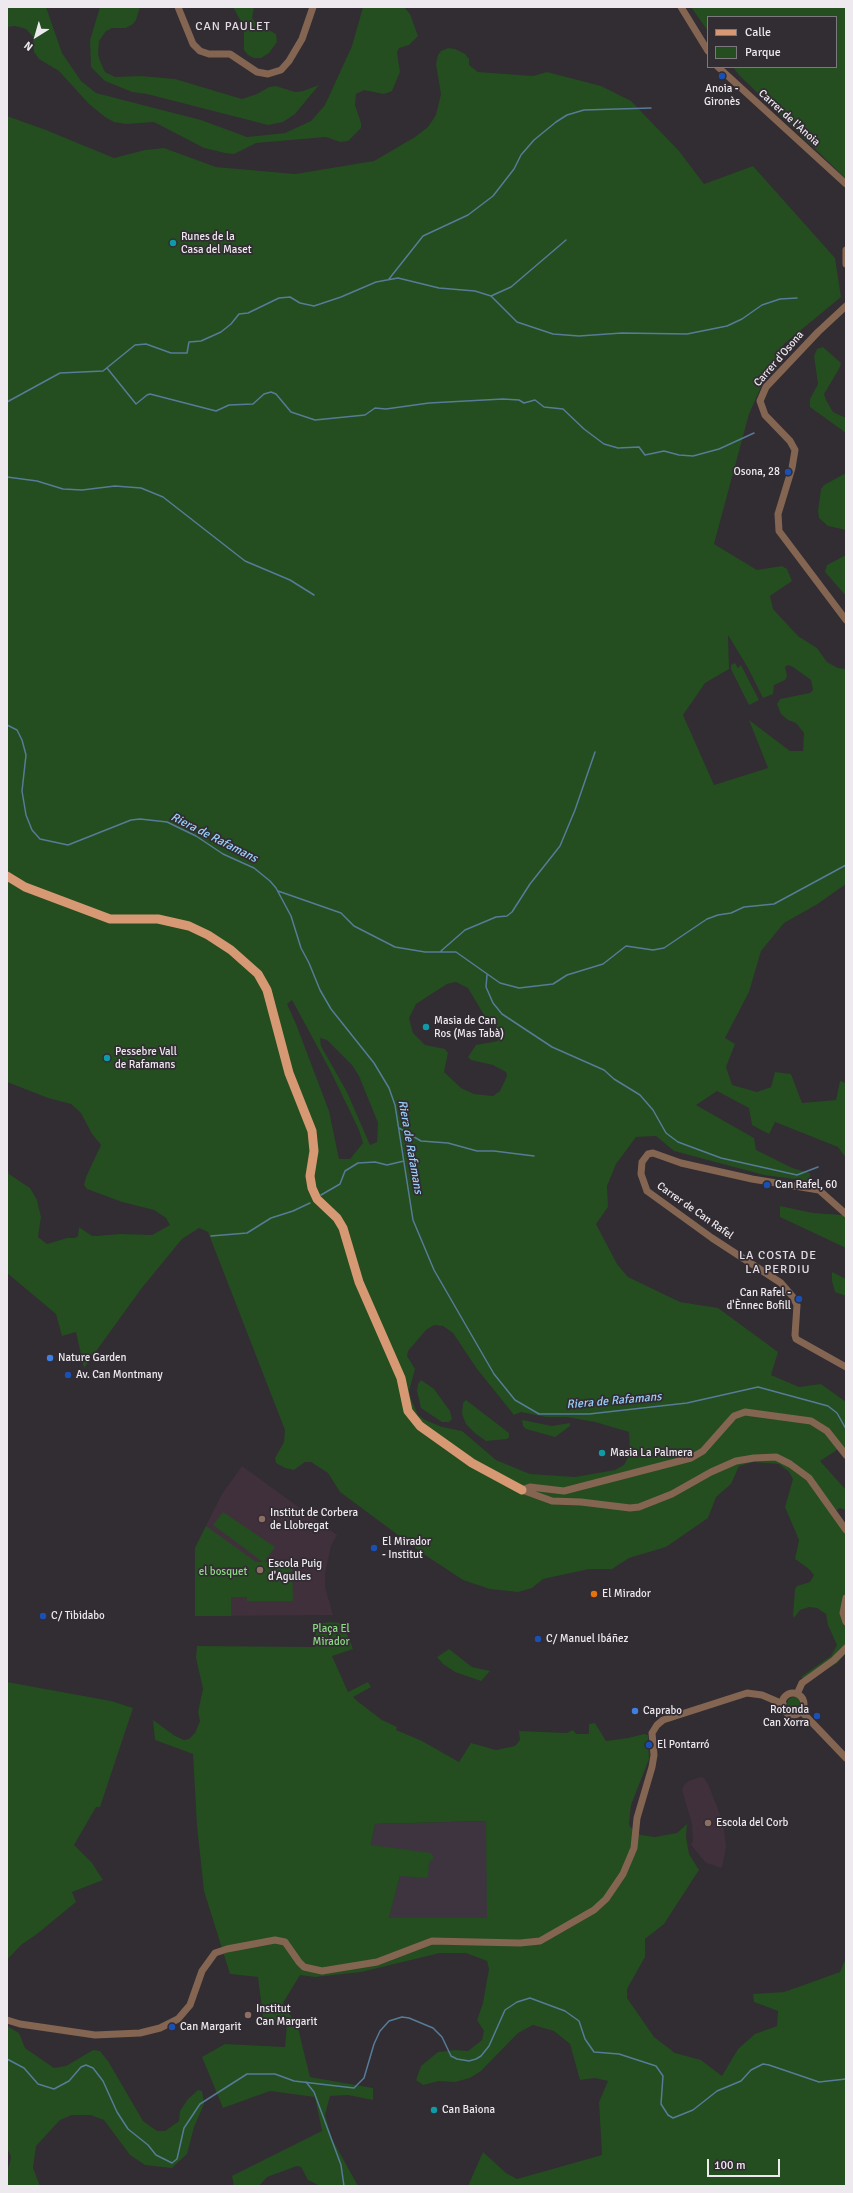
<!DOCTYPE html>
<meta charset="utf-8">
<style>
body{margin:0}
#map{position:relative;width:853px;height:2193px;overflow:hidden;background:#322c33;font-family:Signika,sans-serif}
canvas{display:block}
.frame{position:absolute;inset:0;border:8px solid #ede9ee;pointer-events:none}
.legend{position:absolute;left:707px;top:16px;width:130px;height:52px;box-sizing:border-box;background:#322c33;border:1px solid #7d787e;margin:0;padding:5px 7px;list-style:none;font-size:12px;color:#ede9ee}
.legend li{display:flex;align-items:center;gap:8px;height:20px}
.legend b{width:20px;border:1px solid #7d787e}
.north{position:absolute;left:16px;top:16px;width:40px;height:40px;-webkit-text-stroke:3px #322c33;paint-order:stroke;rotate:217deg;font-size:11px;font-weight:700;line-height:16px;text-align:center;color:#ede9ee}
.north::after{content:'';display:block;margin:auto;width:14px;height:18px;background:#ede9ee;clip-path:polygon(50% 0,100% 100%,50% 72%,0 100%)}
.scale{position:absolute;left:707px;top:2159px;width:73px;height:18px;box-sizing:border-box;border:2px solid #ede9ee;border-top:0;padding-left:5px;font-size:12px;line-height:14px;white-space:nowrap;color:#ede9ee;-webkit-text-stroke:3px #322c33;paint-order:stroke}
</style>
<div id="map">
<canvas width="853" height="2193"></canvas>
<div class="frame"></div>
<ul class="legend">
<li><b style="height:5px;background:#d79973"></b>Calle</li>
<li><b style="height:11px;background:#244d20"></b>Parque</li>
</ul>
<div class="north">N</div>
<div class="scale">100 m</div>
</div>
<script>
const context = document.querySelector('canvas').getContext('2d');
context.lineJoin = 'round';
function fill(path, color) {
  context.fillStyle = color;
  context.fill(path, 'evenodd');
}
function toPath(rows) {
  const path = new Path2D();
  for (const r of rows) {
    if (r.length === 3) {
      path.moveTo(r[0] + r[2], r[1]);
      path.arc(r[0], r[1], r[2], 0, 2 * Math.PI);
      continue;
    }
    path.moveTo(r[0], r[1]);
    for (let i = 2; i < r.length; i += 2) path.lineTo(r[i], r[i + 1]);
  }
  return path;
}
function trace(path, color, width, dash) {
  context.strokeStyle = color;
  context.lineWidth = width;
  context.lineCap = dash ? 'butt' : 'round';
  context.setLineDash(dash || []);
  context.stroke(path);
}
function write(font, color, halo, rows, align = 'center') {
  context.font = font + ' Signika,sans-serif';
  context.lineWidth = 3.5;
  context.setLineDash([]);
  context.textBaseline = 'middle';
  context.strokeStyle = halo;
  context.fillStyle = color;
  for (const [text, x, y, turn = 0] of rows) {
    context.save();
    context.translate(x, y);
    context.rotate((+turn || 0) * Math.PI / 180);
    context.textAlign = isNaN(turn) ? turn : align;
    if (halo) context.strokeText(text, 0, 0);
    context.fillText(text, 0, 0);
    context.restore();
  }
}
fill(toPath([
 [487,1821,487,1918,389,1918,400,1876,371,1845,375,1824]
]), '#3e3440');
fill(toPath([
 [242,1466,337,1535,331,1546,325,1573,325,1587,333,1615,195,1616,195,1548,222,1494],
 [700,1777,704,1778,708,1784,723,1822,726,1847,722,1868,706,1863,691,1845,693,1841,692,1824,682,1790,684,1785,689,1781]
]), '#40303c');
fill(toPath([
 [7,7,46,7,62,53,81,81,96,93,201,120,247,137,285,133,311,121,325,105,352,46,363,7,404,7,410,14,418,36,409,45,399,48,397,52,400,72,392,91,384,94,364,90,356,94,355,105,361,123,361,128,348,141,340,142,326,137,256,143,234,154,225,153,204,148,154,122,126,124,114,122,105,117,89,104,59,71,39,59,34,52,33,37,26,29,15,26,7,27],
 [100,7,140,7,136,20,133,24,126,28,112,28,106,31,99,41,98,54,100,61,105,72,115,77,141,76,175,79,242,99,257,94,269,87,276,86,295,92,303,91,319,85,295,114,283,122,268,125,147,94,132,92,105,81,91,67,90,40],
 [233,7,254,7,252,18,256,23,276,34,277,42,269,53,261,58,254,58,248,55,244,50,244,27],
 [691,7,846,7,846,179,739,75,733,67,836,67,836,17,708,17,708,31],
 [448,48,455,49,465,54,469,59,469,65,478,72,533,76,547,72,601,86,631,101,679,151,704,184,753,166,835,258,841,297,784,344,769,369,749,414,714,544,757,570,782,566,787,569,792,581,770,596,773,609,798,636,817,648,827,662,838,668,846,669,846,884,816,905,784,923,761,951,749,992,725,1038,735,1044,726,1067,732,1085,757,1092,771,1087,775,1072,791,1074,802,1103,836,1100,840,1081,846,1083,846,1158,838,1147,775,1122,769,1134,752,1125,749,1108,717,1091,696,1105,754,1138,756,1150,792,1168,810,1173,810,1181,764,1175,674,1151,656,1136,636,1137,616,1164,607,1186,608,1207,596,1224,617,1264,628,1277,680,1302,718,1308,778,1352,771,1375,799,1387,821,1384,846,1402,846,1451,843,1446,820,1461,846,1490,846,1510,840,1508,835,1511,846,1527,846,1653,837,1663,808,1681,801,1677,831,1656,837,1645,828,1625,826,1614,817,1608,809,1607,800,1610,794,1618,793,1615,795,1589,797,1586,810,1582,814,1575,809,1569,795,1559,799,1540,785,1507,793,1479,789,1472,779,1464,753,1462,739,1466,731,1484,716,1497,708,1518,666,1547,629,1558,612,1569,589,1569,543,1579,532,1588,518,1592,490,1589,463,1580,425,1555,340,1492,328,1473,311,1462,305,1462,294,1470,285,1468,276,1463,275,1458,284,1442,285,1430,208,1232,199,1228,182,1239,141,1289,84,1368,76,1332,62,1336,56,1314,7,1273,7,1167,9,1174,30,1188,37,1200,41,1217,38,1237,47,1244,67,1238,75,1238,78,1236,79,1227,92,1236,96,1236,121,1234,152,1235,170,1225,166,1218,154,1210,122,1202,87,1189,84,1185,86,1177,101,1145,92,1134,81,1113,71,1104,48,1098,7,1082,7,116,46,130,114,158,145,150,164,148,216,167,295,174,374,161,415,137,428,127,436,115,441,94,436,64,438,55,441,51],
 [728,635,748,668,763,698,773,694,774,685,785,680,787,676,785,667,788,665,793,667,811,680,813,690,810,693,780,699,777,704,781,714,788,720,796,723,804,733,803,751,790,751,749,720,768,768,714,785,683,715,705,683,729,669],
 [456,982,468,988,484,1015,493,1022,500,1032,498,1041,476,1045,468,1057,471,1060,493,1065,506,1072,507,1076,500,1091,493,1096,474,1094,461,1088,444,1072,448,1053,445,1049,425,1045,413,1033,409,1018,416,1004,447,984],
 [292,1000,330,1070,359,1130,363,1143,350,1159,339,1159,329,1111,296,1024,287,1004],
 [320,1038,327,1040,352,1065,359,1076,378,1123,377,1142,370,1145,347,1092,321,1046],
 [434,1325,443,1326,453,1333,477,1369,514,1415,521,1412,546,1417,567,1417,595,1422,629,1432,630,1454,624,1465,615,1470,575,1477,530,1474,496,1460,462,1431,442,1427,425,1420,418,1415,411,1399,409,1391,415,1369,407,1356,408,1351,426,1330],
 [823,347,841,363,839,369,824,394,826,400,833,412,846,418,846,433,810,407,810,399,818,384,814,356,817,349],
 [846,473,846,530,828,526,819,518,818,511,821,489,824,485],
 [846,555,846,596,825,572,827,565],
 [735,663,738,668,741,665,759,700,749,705,731,669,731,665],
 [780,1206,813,1213,842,1215,846,1218,846,1248,780,1217],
 [832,1272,846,1279,846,1296,835,1292,832,1281],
 [421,1380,434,1389,450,1411,452,1419,449,1422,442,1422,421,1408,417,1391,418,1384],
 [466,1400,509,1433,509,1437,507,1439,486,1441,476,1434,466,1424,462,1414,463,1403],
 [522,1420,552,1426,570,1423,570,1426,555,1437,526,1429,523,1426],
 [223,1512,275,1547,264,1562,292,1562,293,1601,247,1601,247,1597,231,1597,231,1616,195,1616,195,1548,206,1526,256,1562,263,1562,213,1525],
 [330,1622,340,1623,344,1626,353,1649,332,1656,348,1692,368,1682,371,1687,353,1697,357,1701,382,1720,397,1727,396,1730,422,1741,459,1762,471,1743,496,1750,515,1746,520,1740,519,1731,567,1733,573,1730,576,1734,589,1734,589,1724,595,1723,606,1741,628,1738,644,1734,648,1735,649,1759,631,1805,629,1823,630,1827,641,1835,655,1837,677,1833,687,1824,686,1837,689,1854,699,1870,664,1924,645,1939,645,1957,627,1989,627,1998,654,2037,675,2053,701,2060,722,2076,738,2049,755,2034,777,2026,778,2011,754,2002,753,1994,784,1992,840,1972,846,1958,846,2186,468,2186,483,2152,506,2173,517,2179,602,2155,599,2102,608,2081,595,2078,580,2080,570,2044,554,2031,533,2025,518,2033,481,2071,470,2078,455,2082,439,2081,423,2085,416,2080,421,2066,438,2052,455,2050,468,2051,482,2040,484,2031,477,2020,483,2003,489,1969,487,1961,466,1953,440,1953,361,1972,315,1977,300,1975,283,2003,298,2028,310,2077,373,2088,373,2100,348,2095,330,2096,325,2115,332,2139,358,2186,320,2186,308,2180,301,2167,297,2166,267,2177,259,2186,234,2186,232,2176,322,2131,315,2097,270,2091,223,2108,202,2057,225,2044,285,2047,287,2024,263,2017,258,1977,230,1974,204,1891,197,1826,193,1754,155,1740,153,1720,175,1736,184,1740,189,1739,195,1733,200,1721,198,1712,203,1689,196,1658,197,1646,315,1647,316,1624],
 [486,1821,487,1918,389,1918,400,1876,428,1878,429,1862,434,1858,431,1853,371,1845,375,1824],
 [449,1649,472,1667,490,1671,481,1681,455,1672,443,1664,437,1657],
 [7,1682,111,1701,133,1708,100,1807,96,1807,74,1845,92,1863,103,1880,72,1892,76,1902,37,1934,21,1945,7,1960],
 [794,1704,7],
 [7,2026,19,2033,25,2048,54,2068,66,2066,93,2050,100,2051,108,2061,143,2121,157,2131,165,2131,179,2121,180,2111,188,2099,198,2090,202,2091,204,2104,194,2127,187,2154,172,2168,145,2165,130,2155,104,2120,90,2115,72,2115,60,2120,36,2146,33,2168,40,2186,7,2186,7,2172,11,2157,7,2148]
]), '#244d20');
trace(toPath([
 [389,279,423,236,468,215,493,196,514,169,521,155,534,140,556,122,567,115,584,110,651,108],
 [491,296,517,322,553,334,579,336,622,333,687,334,727,326,742,319,762,305,780,299,797,298],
 [107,368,136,404,147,395,150,394,216,411,229,405,253,404,264,394,271,392,276,394,291,412,315,420,365,415,375,408,386,409,429,403,503,399,519,400,524,403,535,400,544,407,563,409,584,429,604,444,618,448,639,447,645,455,664,451,679,455,693,456,719,449,754,433],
 [7,402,60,373,103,371,135,345,146,344,171,353,187,353,189,342,201,341,221,332,231,324,239,314,248,313,279,298,290,297,300,303,314,306,341,297,376,282,398,278,439,288,475,291,491,296,511,287,566,240],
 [7,477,37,481,63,489,82,490,115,486,141,488,163,497,245,561,290,580,314,595],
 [7,725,17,730,22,740,26,755,22,791,26,815,32,830,40,839,68,845,131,820,140,819,167,822,196,836,223,854,254,868,270,881,276,888,291,916,301,948,309,963,320,990,331,1009,374,1063,389,1088,395,1105,413,1220,434,1270,494,1374,515,1400,539,1414,589,1414,687,1403,758,1387,828,1406,837,1413,846,1429],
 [278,891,341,913,354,926,395,947,425,952,456,952,500,983,519,988,553,984,567,975,603,964,626,946,653,950,664,948,707,919,718,915,731,913,744,907,774,904,846,865],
 [441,951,465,930,496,917,507,916,512,912,530,884,560,846,575,810,595,752],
 [487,975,486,987,493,1003,502,1014,552,1047,604,1070,614,1079,640,1095,653,1110,666,1133,678,1142,721,1158,797,1175,818,1167],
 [399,1128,421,1141,448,1143,477,1151,494,1151,534,1156],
 [321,1195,340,1184,345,1171,358,1163,375,1162,387,1165,404,1161],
 [211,1236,247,1233,271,1218,293,1211,310,1203],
 [7,2059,24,2068,38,2084,54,2089,69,2081,81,2067,86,2065,93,2068,103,2081,117,2112,128,2129,148,2145,156,2155,172,2163,177,2159,184,2128,200,2104,247,2074,275,2074,294,2081,354,2088,364,2078,374,2044,380,2031,389,2021,402,2017,409,2018,433,2028,442,2037,451,2056,457,2059,469,2061,476,2059,481,2056,489,2046,505,2010,517,2002,530,1998,565,2011,579,2021,585,2039,594,2052,619,2054,656,2066,663,2076,661,2104,668,2115,673,2118,693,2110,717,2091,741,2081,751,2070,763,2064,769,2065,819,2082,846,2079],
 [306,2082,314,2092,341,2165,344,2186]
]), '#567c98', 1.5);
trace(toPath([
 [178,7,193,44,200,51,209,54,230,54,257,72,268,74,281,70,289,61,302,39,313,7],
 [681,7,708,51],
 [718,67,846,184],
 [846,250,846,264],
 [846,306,818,332,766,387,760,401,765,415,790,441,795,450,792,468,778,514,779,531,846,620],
 [846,1214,819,1190,752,1179,681,1163,653,1153,648,1154,642,1162,641,1174,647,1191,712,1238,781,1283,793,1297,797,1305,795,1335,796,1339,846,1367],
 [522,1490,552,1501,581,1502,630,1508,639,1507,672,1494,711,1472,736,1461,754,1458,776,1457,790,1464,809,1478,846,1530],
 [522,1490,530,1487,564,1491,691,1458,703,1451,734,1416,745,1412,811,1421,827,1431,846,1455],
 [846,1598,843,1613,846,1622],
 [793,1704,11],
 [797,1694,802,1683,834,1660,846,1648],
 [801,1711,846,1758],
 [7,2020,20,2024,95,2035,140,2033,160,2028,178,2019,190,2005,202,1971,215,1953,227,1949,275,1940,285,1942,299,1962,304,1967,322,1971,377,1962,432,1941,520,1943,540,1941,594,1910,606,1899,623,1874,634,1848,637,1818,652,1767,654,1755,652,1733,657,1725,663,1720,747,1693,762,1695,783,1704]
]), '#836552', 7);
trace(toPath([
 [7,876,25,887,110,919,158,919,189,926,208,935,231,950,258,974,267,990,289,1073,312,1131,314,1151,310,1176,312,1188,317,1199,337,1218,343,1228,359,1282,401,1378,408,1411,420,1426,472,1463,522,1490]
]), '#d79973', 9);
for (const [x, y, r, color] of [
 [722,76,4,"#1a4fb4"],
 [173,243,4,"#0f9aa8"],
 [788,472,4,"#1a4fb4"],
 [426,1027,4,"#0f9aa8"],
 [107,1058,4,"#0f9aa8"],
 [767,1185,4,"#1a4fb4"],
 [799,1299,4,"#1a4fb4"],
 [50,1358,4,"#3f7fe0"],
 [68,1375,4,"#1a4fb4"],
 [602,1453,4,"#0f9aa8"],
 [262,1519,4,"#8d6e63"],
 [374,1548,4,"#1a4fb4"],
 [260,1570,4,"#8d6e63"],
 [594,1594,4,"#e8710a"],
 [43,1616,4,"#1a4fb4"],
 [538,1639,4,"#1a4fb4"],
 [635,1711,4,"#3f7fe0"],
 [817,1716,4,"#1a4fb4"],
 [649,1745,4,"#1a4fb4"],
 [708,1823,4,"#8d6e63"],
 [248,2015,4,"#8d6e63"],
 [172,2027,4,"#1a4fb4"],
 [434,2110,4,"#0f9aa8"]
]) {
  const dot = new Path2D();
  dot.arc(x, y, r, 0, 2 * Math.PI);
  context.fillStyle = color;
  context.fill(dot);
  trace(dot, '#322c33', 1.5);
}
write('11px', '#ede9ee', '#322c33', [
 ["Anoia -",722,89,"center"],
 ["Gironès",722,102,"center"],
 ["Runes de la",181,237],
 ["Casa del Maset",181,250],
 ["Osona, 28",780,472,"right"],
 ["Masia de Can",434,1021],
 ["Ros (Mas Tabà)",434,1034],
 ["Pessebre Vall",115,1052],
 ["de Rafamans",115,1065],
 ["Can Rafel, 60",775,1185],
 ["Can Rafel -",791,1293,"right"],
 ["d'Ènnec Bofill",791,1306,"right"],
 ["Nature Garden",58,1358],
 ["Av. Can Montmany",76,1375],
 ["Masia La Palmera",610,1453],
 ["Institut de Corbera",270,1513],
 ["de Llobregat",270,1526],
 ["El Mirador",382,1542],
 ["- Institut",382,1555],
 ["Escola Puig",268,1564],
 ["d'Agulles",268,1577],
 ["El Mirador",602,1594],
 ["C/ Tibidabo",51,1616],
 ["C/ Manuel Ibáñez",546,1639],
 ["Rotonda",809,1710,"right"],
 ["Can Xorra",809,1723,"right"],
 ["Caprabo",643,1711],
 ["El Pontarró",657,1745],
 ["Escola del Corb",716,1823],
 ["Institut",256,2009],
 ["Can Margarit",256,2022],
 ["Can Margarit",180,2027],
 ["Can Baiona",442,2110]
], 'left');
write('11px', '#ede9ee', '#322c33', [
 ["Carrer de l'Anoia",789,118,42],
 ["Carrer d'Osona",779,359,-49],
 ["Carrer de Can Rafel",695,1211,35]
]);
write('11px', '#8dd985', '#322c33', [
 ["el bosquet",223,1572],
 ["Plaça El",331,1629],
 ["Mirador",331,1642]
]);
context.letterSpacing = '1px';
write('12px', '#e2dbe4', '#322c33', [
 ["CAN PAULET",233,27],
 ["LA COSTA DE",778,1256],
 ["LA PERDIU",778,1270]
]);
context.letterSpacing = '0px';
write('italic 12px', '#99cef9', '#322c33', [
 ["Riera de Rafamans",214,838,27],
 ["Riera de Rafamans",410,1147,80],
 ["Riera de Rafamans",614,1401,-5]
]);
</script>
